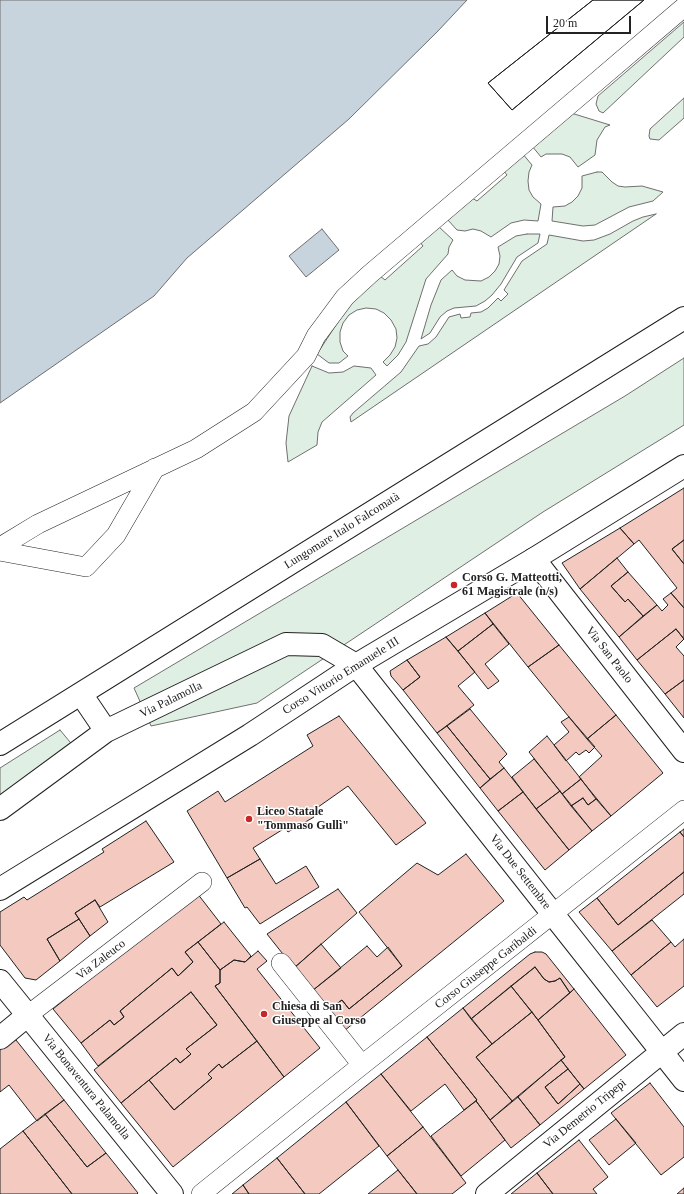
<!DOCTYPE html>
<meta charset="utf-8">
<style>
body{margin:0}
#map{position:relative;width:684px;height:1194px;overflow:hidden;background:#fff;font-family:"Times New Roman",serif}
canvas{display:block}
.scale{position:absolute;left:546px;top:16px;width:85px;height:18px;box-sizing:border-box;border:2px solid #222;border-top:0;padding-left:5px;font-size:12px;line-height:14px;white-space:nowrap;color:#222;-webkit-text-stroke:3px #fff;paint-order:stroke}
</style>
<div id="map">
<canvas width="684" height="1194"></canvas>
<div class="scale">20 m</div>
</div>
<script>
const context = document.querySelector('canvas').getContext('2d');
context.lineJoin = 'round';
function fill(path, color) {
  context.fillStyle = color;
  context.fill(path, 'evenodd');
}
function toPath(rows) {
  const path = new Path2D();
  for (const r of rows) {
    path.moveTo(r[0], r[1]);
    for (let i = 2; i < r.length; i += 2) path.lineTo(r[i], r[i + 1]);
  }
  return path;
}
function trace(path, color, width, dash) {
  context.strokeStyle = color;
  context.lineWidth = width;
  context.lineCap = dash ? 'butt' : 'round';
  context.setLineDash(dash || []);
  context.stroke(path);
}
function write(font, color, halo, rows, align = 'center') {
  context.font = font + ' "Times New Roman",serif';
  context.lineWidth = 3;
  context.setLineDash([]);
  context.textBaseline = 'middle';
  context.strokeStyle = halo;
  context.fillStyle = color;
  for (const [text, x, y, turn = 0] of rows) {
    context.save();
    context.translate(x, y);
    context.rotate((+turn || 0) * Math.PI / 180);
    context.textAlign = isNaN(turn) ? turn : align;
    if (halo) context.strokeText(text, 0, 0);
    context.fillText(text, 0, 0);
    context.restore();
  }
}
const green = toPath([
 [684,22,684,37,603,113,599,111,596,104,598,96,684,22],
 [684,98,684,118,659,140,650,139,649,136,650,129,684,98],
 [571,113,610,125,605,127,597,140,595,155,578,167,570,157,562,154,546,154,541,157,532,146,571,113],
 [522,153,532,165,529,172,528,181,529,190,533,197,541,204,538,221,524,220,511,223,491,237,481,231,473,229,465,231,457,230,447,219,472,198,477,201,507,175,503,170,522,153],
 [597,172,602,172,612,182,618,186,625,187,642,186,663,192,653,201,629,207,595,225,583,226,552,221,553,207,565,206,572,202,578,196,582,188,582,176,597,172],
 [656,214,351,422,350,417,353,413,401,372,419,346,428,344,436,337,449,317,460,314,461,318,470,317,471,313,481,312,488,308,498,298,501,301,508,294,504,290,522,261,547,244,549,235,583,241,594,240,610,234,633,221,643,217,656,214],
 [438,226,453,240,449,247,448,254,426,279,406,342,398,355,387,366,383,362,390,355,395,347,397,338,396,329,391,320,384,313,376,309,366,308,357,310,349,315,343,323,340,332,340,342,343,351,348,356,339,363,329,363,317,354,353,299,380,276,385,280,423,246,420,242,438,226],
 [527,234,540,234,538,243,517,257,501,284,492,295,485,301,476,306,454,308,447,311,440,317,430,333,421,339,431,305,441,280,452,270,457,276,465,280,481,281,489,277,495,271,499,264,500,256,498,247,516,236,527,234],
 [684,358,684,425,543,512,257,703,151,726,134,688,625,396,684,358],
 [312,366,329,373,343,372,354,366,371,368,376,375,322,422,318,432,317,445,288,462,286,443,289,416,312,366],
 [60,730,75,748,0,801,0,768,60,730]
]);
fill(green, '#e0efe3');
trace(green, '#6f6f6f', 1);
const water = toPath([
 [0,0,467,0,438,31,349,119,187,258,154,296,0,403,0,0],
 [322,229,339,250,306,277,289,256,322,229]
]);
fill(water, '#c7d3dd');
trace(water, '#6f6f6f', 1);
const building = toPath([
 [593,0,644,0,512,110,488,83,593,0],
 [593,0,644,0,512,110,488,83,593,0],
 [684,488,684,540,672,549,684,564,684,608,671,593,677,588,639,540,634,544,620,528,684,488],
 [620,528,634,544,580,589,562,563,620,528],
 [684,540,684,564,672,549,684,540],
 [617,558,628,572,611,586,625,602,628,599,643,616,619,637,580,589,617,558],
 [628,572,657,605,643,616,628,599,625,602,611,586,628,572],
 [517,593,559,645,528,667,485,613,517,593],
 [671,593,684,608,684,639,676,629,637,660,619,637,657,605,662,611,668,605,663,599,671,593],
 [485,613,493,624,458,651,446,637,485,613],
 [493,624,509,644,485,664,499,681,488,689,458,651,493,624],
 [676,629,684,639,676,647,684,656,684,680,665,694,637,660,676,629],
 [446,637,475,672,458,686,474,705,437,733,403,690,420,677,407,660,446,637],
 [559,645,616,715,587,739,528,667,559,645],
 [407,660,420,677,403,690,391,676,390,671,407,660],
 [684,680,684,718,665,694,684,680],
 [470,709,507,754,499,762,504,768,490,779,447,726,470,709],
 [616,715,663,773,611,816,579,777,602,756,587,739,616,715],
 [339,716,426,823,396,845,348,786,311,812,314,817,288,832,285,828,253,848,260,859,227,878,187,811,218,791,225,802,313,746,307,735,339,716],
 [569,717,595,747,589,753,586,750,579,755,576,752,566,761,554,745,569,732,561,722,569,717],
 [447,726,490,779,480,788,437,733,447,726],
 [547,736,581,779,562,794,529,752,547,736],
 [534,759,560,791,536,809,512,777,534,759],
 [504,768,523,792,498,811,480,788,504,768],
 [581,779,596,799,588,805,583,798,571,806,562,794,581,779],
 [560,791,592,831,569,850,536,809,560,791],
 [523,792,569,850,545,870,498,811,523,792],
 [583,798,588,805,596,799,611,816,592,831,571,806,583,798],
 [146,821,174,862,100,907,95,900,75,913,79,919,47,939,60,961,36,980,25,978,0,945,0,912,24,897,27,900,104,852,102,849,146,821],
 [684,829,684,837,680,832,684,829],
 [680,832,684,837,684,872,618,925,597,898,680,832],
 [466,854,504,901,344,1031,328,1010,342,1000,349,1009,402,966,359,912,417,863,438,875,466,854],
 [260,859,276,884,306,866,319,887,260,924,247,907,245,908,227,878,260,859],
 [684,872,684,894,612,951,579,912,597,898,618,925,684,872],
 [338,889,357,913,294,968,267,934,338,889],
 [197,893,221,924,185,952,193,962,178,976,172,968,120,1011,124,1017,114,1025,110,1020,81,1043,53,1009,197,893],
 [95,900,108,922,90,936,75,913,95,900],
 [79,919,90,936,60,961,47,939,79,919],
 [652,920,671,942,631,975,612,951,652,920],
 [224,922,251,956,245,962,234,960,220,970,198,942,224,922],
 [684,939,684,986,657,1007,631,975,671,942,675,947,684,939],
 [198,942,220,970,220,983,215,986,257,1041,222,1068,219,1064,208,1074,212,1078,174,1110,149,1080,176,1058,180,1063,191,1054,186,1049,217,1025,191,992,98,1066,81,1043,110,1020,114,1025,124,1017,120,1011,172,968,178,976,193,962,185,952,198,942],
 [321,944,341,968,312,991,294,968,321,944],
 [367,946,377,957,388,947,402,966,349,1009,342,1000,328,1010,312,991,367,946],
 [258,951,267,961,257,969,320,1048,284,1077,215,986,220,983,220,970,234,960,245,962,258,951],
 [535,952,542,952,546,954,574,989,570,993,560,978,555,981,549,982,544,979,535,967,471,1019,463,1008,530,954,535,952],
 [535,967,544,979,549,982,555,981,560,978,570,993,538,1020,511,986,535,967],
 [511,986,532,1012,492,1044,471,1019,511,986],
 [574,989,626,1055,584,1089,561,1060,565,1057,538,1020,574,989],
 [191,992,217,1025,186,1049,191,1054,180,1063,176,1058,121,1103,94,1070,191,992],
 [463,1008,492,1044,476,1057,512,1101,490,1120,476,1101,477,1100,427,1037,463,1008],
 [532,1012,565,1057,512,1101,476,1057,532,1012],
 [427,1037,477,1100,464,1110,445,1084,411,1111,381,1074,427,1037],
 [13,1039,16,1040,64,1100,37,1121,9,1085,0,1092,0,1049,13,1039],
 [257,1041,284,1077,173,1167,121,1103,149,1080,174,1110,212,1078,208,1074,219,1064,222,1068,257,1041],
 [561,1060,568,1069,545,1087,558,1104,580,1084,584,1089,540,1125,518,1097,561,1060],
 [568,1069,580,1084,558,1104,545,1087,568,1069],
 [381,1074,423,1127,387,1156,346,1102,381,1074],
 [650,1083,684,1127,684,1157,661,1175,611,1113,650,1083],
 [518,1097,540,1125,511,1148,490,1120,518,1097],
 [64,1100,106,1153,87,1167,45,1114,64,1100],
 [476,1101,505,1140,461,1176,431,1136,476,1101],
 [346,1102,379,1146,319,1194,305,1194,277,1158,346,1102],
 [45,1114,87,1167,106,1153,138,1193,137,1194,72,1194,23,1131,45,1114],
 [616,1119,636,1143,609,1165,589,1140,616,1119],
 [423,1127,466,1183,452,1194,417,1194,387,1156,423,1127],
 [23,1131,72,1194,0,1194,0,1149,23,1131],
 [579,1140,608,1177,593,1189,597,1194,553,1194,537,1173,579,1140],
 [277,1158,305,1194,249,1194,243,1185,277,1158],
 [398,1170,417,1194,368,1194,398,1170],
 [537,1173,553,1194,511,1194,537,1173],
 [243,1185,249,1194,232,1194,243,1185],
 [684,1188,684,1194,677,1194,684,1188]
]);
fill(building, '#f3c9c0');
trace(building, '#222', 1);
const pedestrian = toPath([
 [0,547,38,524,196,449,254,412,306,356,316,336,345,297,370,274,595,83,684,7],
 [0,551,86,567,116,535,155,468],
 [281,963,362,1065],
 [28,1015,202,882],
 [201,1194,362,1065,684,810]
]);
const minor = toPath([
 [534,559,684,751],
 [356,665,684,1080],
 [0,981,172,1194],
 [0,1038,28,1015],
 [487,1194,684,1034]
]);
const tertiary = toPath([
 [81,694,106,731],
 [0,809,106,731,286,644,322,645,356,665]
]);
const primary = toPath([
 [0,744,684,318],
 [0,889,250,735,356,665,534,559,684,466]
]);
trace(pedestrian, '#222', 20);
trace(minor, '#222', 24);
trace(tertiary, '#222', 24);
trace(primary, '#222', 24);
trace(pedestrian, '#fff', 19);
trace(minor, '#fff', 22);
trace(tertiary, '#fff', 22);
trace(primary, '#fff', 22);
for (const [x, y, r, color] of [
 [454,585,4,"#c62828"],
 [249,819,4,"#c62828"],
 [264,1014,4,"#c62828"]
]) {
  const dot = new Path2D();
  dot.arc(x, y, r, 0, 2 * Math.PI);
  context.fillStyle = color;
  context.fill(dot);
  trace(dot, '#fff', 1.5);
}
write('12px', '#222', '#fff', [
 ["Lungomare Italo Falcomatà",342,531,-32],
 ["Via San Paolo",609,655,52],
 ["Corso Vittorio Emanuele III",341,676,-32],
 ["Via Palamolla",171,700,-26],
 ["Via Due Settembre",520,872,52],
 ["Via Zaleuco",101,960,-37],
 ["Corso Giuseppe Garibaldi",486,968,-38],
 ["Via Bonaventura Palamolla",86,1087,51],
 ["Via Demetrio Tripepi",585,1114,-39]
]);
write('bold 12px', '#222', '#fff', [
 ["Corso G. Matteotti,",462,578],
 ["61 Magistrale (n/s)",462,592],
 ["Liceo Statale",257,812],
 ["\"Tommaso Gullì\"",257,826],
 ["Chiesa di San",272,1007],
 ["Giuseppe al Corso",272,1021]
], 'left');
</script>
